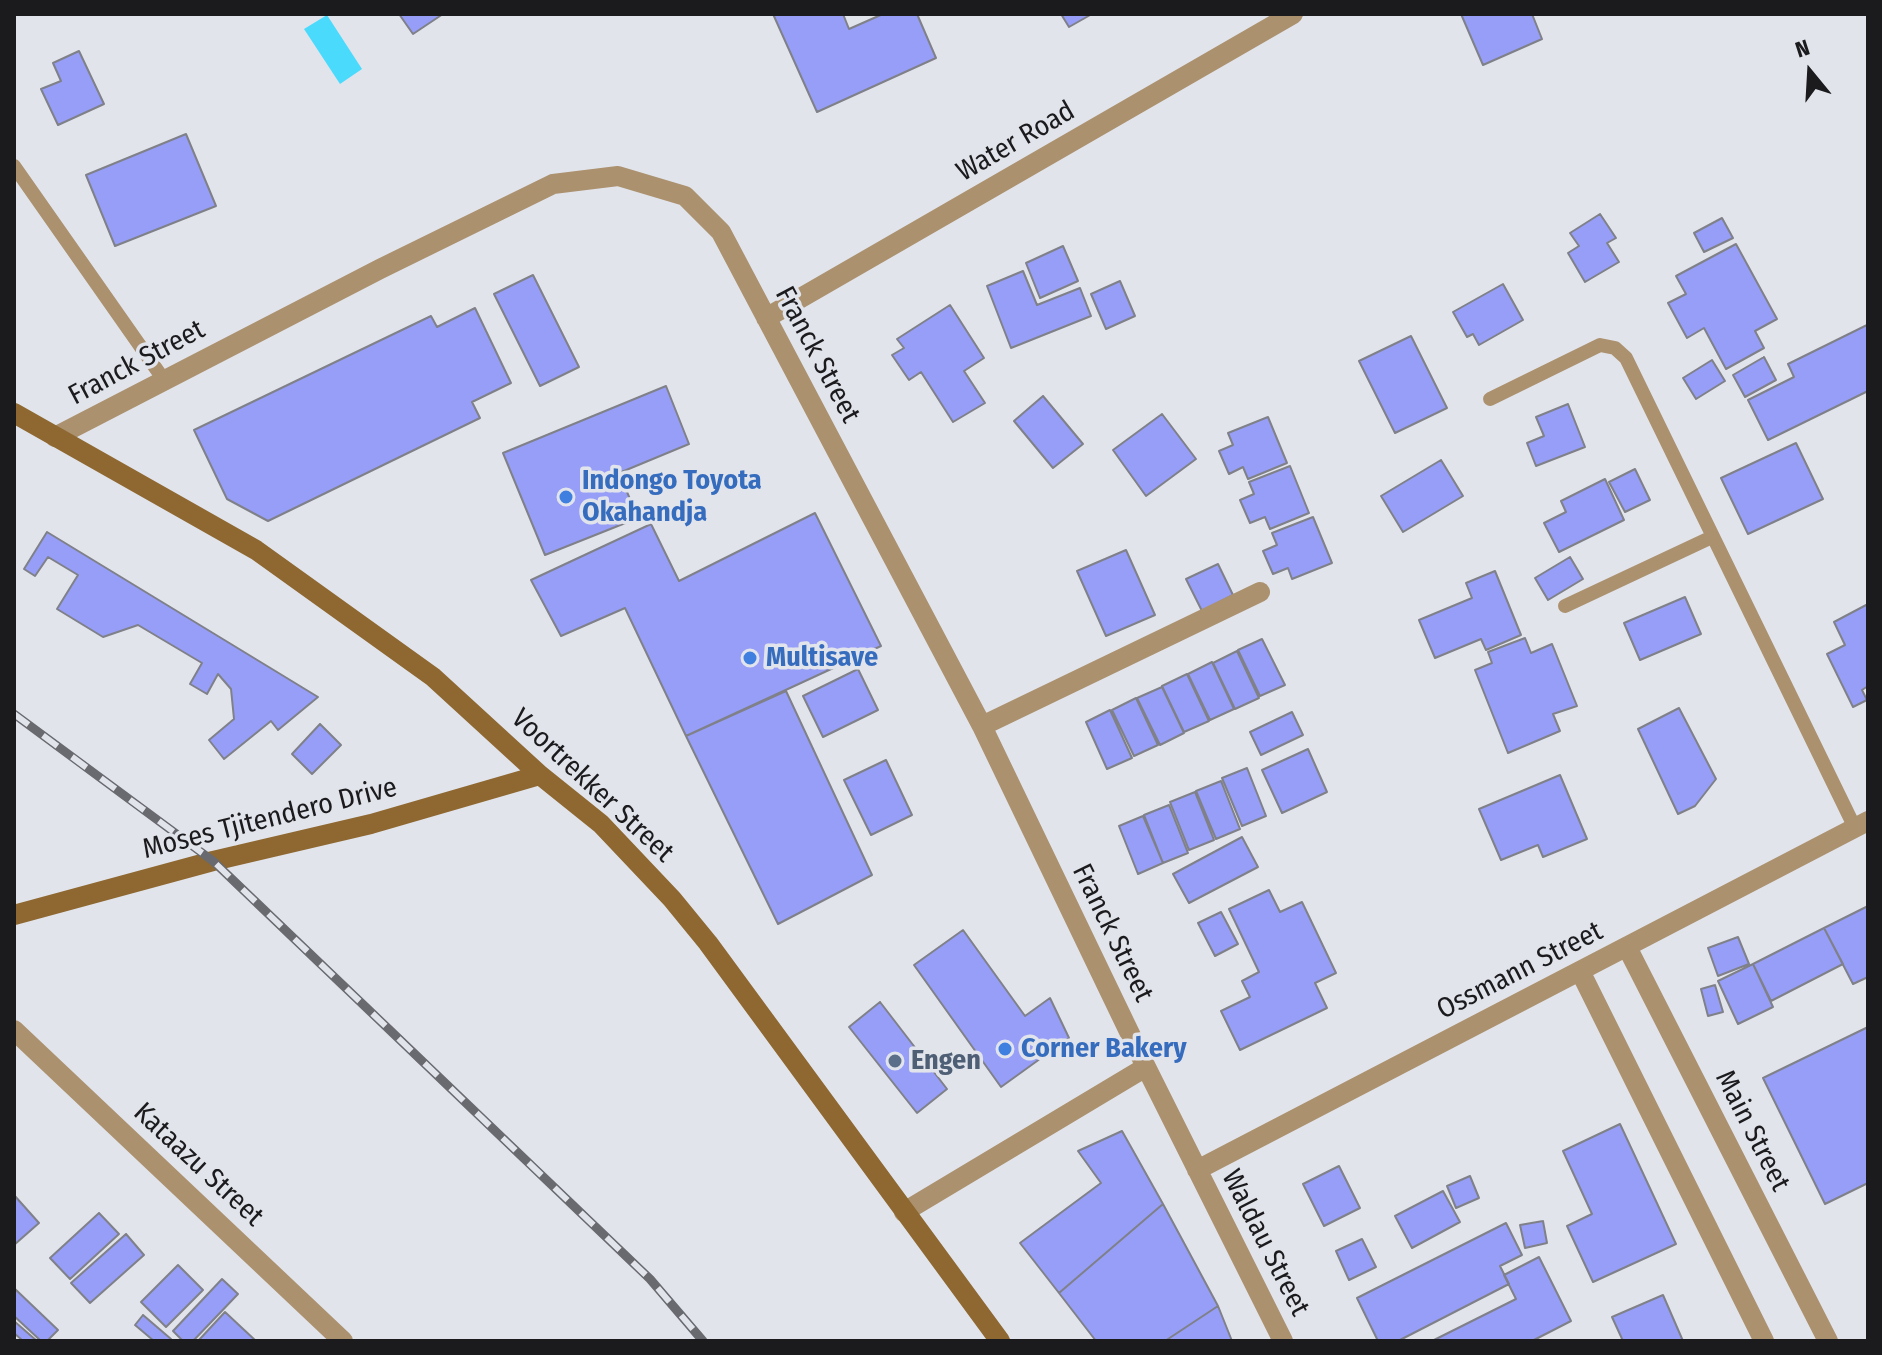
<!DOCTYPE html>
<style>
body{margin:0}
#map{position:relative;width:1882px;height:1355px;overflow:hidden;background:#e2e4ec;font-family:"Fira Sans Condensed",sans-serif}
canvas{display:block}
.frame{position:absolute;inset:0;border:16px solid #1b1b1e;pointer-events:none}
.north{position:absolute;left:1770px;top:32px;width:80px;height:80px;-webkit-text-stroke:6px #e2e4ec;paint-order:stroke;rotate:342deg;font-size:22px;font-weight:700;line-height:32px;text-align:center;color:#1b1b1e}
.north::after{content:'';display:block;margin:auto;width:28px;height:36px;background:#1b1b1e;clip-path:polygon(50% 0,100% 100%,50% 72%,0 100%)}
</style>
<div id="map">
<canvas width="1882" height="1355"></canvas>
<div class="frame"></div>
<div class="north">N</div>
</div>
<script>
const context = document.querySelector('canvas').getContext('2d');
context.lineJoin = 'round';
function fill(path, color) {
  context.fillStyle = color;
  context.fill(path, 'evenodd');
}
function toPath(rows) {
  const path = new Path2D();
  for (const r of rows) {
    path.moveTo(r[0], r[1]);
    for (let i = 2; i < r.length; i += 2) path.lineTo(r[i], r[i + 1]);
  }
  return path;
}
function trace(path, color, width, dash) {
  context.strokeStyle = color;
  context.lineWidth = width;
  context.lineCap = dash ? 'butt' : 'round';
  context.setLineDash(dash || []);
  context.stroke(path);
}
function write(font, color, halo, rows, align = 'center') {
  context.font = font + ' "Fira Sans Condensed",sans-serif';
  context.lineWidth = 7;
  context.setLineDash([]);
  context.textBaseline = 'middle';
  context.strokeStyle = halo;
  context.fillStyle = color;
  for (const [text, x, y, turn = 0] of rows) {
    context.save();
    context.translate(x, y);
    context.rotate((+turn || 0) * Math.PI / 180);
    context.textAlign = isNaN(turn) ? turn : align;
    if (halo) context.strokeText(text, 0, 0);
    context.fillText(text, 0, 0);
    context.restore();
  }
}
fill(toPath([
 [327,15,362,69,340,84,304,29]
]), '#49dafc');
const building = toPath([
 [399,14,443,14,413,34,399,14],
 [773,14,843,14,849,29,883,14,917,14,936,58,817,112,773,14],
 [1061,14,1092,14,1069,27,1061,14],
 [1461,14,1532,14,1542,39,1483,65,1461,14],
 [79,51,104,104,58,125,41,89,61,81,53,63,79,51],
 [186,134,216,206,115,246,86,175,186,134],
 [1600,214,1616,238,1607,243,1619,262,1585,282,1568,253,1579,246,1570,233,1600,214],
 [1722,218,1733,238,1704,252,1694,233,1722,218],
 [1736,244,1777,319,1755,331,1764,348,1726,369,1704,328,1687,338,1668,303,1686,294,1676,276,1736,244],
 [1063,246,1078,281,1040,298,1026,263,1063,246],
 [1023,271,1037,305,1080,288,1091,316,1011,348,987,286,1023,271],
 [533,275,579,367,540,386,494,294,533,275],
 [1120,281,1135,316,1106,329,1091,294,1120,281],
 [1503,284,1523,320,1479,345,1473,334,1467,337,1453,312,1503,284],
 [950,305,984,358,964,371,985,403,953,422,921,372,909,380,892,355,904,348,897,339,950,305],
 [475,308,511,383,472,402,480,418,268,521,227,499,194,430,431,316,437,327,475,308],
 [1867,325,1868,391,1768,440,1748,400,1794,377,1788,364,1867,325],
 [1411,336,1447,408,1395,433,1359,361,1411,336],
 [1764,357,1776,380,1745,397,1733,375,1764,357],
 [1712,360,1725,381,1696,399,1683,378,1712,360],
 [666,386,689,444,619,473,638,518,545,555,503,453,666,386],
 [1043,396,1083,444,1053,468,1014,421,1043,396],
 [1568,404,1585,447,1536,466,1527,443,1544,436,1536,417,1568,404],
 [1162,414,1196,459,1146,496,1113,450,1162,414],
 [1268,417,1287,463,1248,479,1243,467,1229,474,1219,451,1233,445,1228,433,1268,417],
 [1796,443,1823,499,1748,534,1721,478,1796,443],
 [1441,460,1463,496,1403,532,1381,496,1441,460],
 [1290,466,1309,513,1270,529,1265,517,1250,523,1240,500,1254,494,1249,482,1290,466],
 [1635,469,1650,500,1625,512,1609,482,1635,469],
 [1605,479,1624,520,1559,552,1544,523,1566,512,1561,501,1605,479],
 [815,513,881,646,686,736,625,608,561,636,531,580,651,524,679,581,815,513],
 [1313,517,1332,563,1292,579,1288,568,1273,574,1263,551,1277,545,1272,533,1313,517],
 [47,532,318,697,278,730,271,721,224,759,209,740,234,719,231,689,218,674,207,694,190,684,202,663,138,625,103,637,57,609,78,575,48,557,35,576,24,569,47,532],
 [1126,550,1155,615,1106,636,1077,571,1126,550],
 [1570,557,1583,579,1548,600,1535,578,1570,557],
 [1218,564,1233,595,1202,611,1186,579,1218,564],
 [1495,571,1521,635,1486,650,1481,639,1435,658,1419,620,1472,598,1466,583,1495,571],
 [1685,597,1701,634,1640,660,1624,623,1685,597],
 [1868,604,1868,686,1862,690,1867,700,1853,707,1827,654,1845,645,1834,622,1868,604],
 [1525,638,1531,653,1552,644,1577,706,1553,714,1560,731,1508,753,1475,670,1492,663,1488,652,1525,638],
 [1262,639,1285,685,1260,696,1238,650,1262,639],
 [1237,651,1259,698,1235,709,1213,663,1237,651],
 [1212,662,1234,709,1210,720,1188,674,1212,662],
 [858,669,878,710,823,737,803,696,858,669],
 [1187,674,1209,721,1184,732,1162,686,1187,674],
 [1162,687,1184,733,1160,745,1137,698,1162,687],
 [786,691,872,875,778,924,686,736,786,691],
 [1136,698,1158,745,1134,756,1112,710,1136,698],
 [1679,708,1716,779,1695,806,1678,814,1638,729,1679,708],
 [1110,710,1132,758,1107,769,1086,722,1110,710],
 [1292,712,1303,735,1261,755,1250,732,1292,712],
 [320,724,341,745,312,774,292,754,320,724],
 [1308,749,1327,792,1282,813,1262,770,1308,749],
 [886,760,912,815,871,835,844,780,886,760],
 [1247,768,1266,816,1242,826,1222,778,1247,768],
 [1560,775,1587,839,1543,857,1538,845,1501,860,1479,809,1560,775],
 [1221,781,1240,829,1216,839,1196,791,1221,781],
 [1195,792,1214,840,1189,850,1170,802,1195,792],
 [1169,805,1188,853,1163,863,1144,815,1169,805],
 [1143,816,1163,863,1138,874,1119,826,1143,816],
 [1242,837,1258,867,1189,903,1173,874,1242,837],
 [1269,890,1280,912,1302,902,1336,973,1315,983,1327,1008,1240,1050,1221,1011,1250,997,1242,981,1259,972,1229,909,1269,890],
 [1868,906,1868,977,1853,984,1824,928,1868,906],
 [1221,912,1238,944,1215,956,1198,923,1221,912],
 [1824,928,1843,964,1771,1001,1753,964,1824,928],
 [963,930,1025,1016,1050,998,1069,1038,1001,1087,914,965,963,930],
 [1738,937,1749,964,1718,976,1708,948,1738,937],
 [1753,964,1773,1007,1738,1024,1718,981,1753,964],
 [1715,985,1723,1012,1708,1016,1701,989,1715,985],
 [880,1002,947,1089,917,1113,849,1027,880,1002],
 [1868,1027,1868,1183,1825,1204,1763,1078,1868,1027],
 [1620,1124,1676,1244,1593,1282,1567,1226,1592,1214,1563,1151,1620,1124],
 [1122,1131,1163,1204,1059,1293,1020,1243,1101,1183,1078,1151,1122,1131],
 [1339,1166,1360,1208,1324,1226,1303,1184,1339,1166],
 [1470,1176,1479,1198,1456,1208,1447,1186,1470,1176],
 [1443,1191,1460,1222,1412,1248,1395,1216,1443,1191],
 [14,1195,39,1223,14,1245,14,1195],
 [1163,1204,1218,1306,1165,1341,1096,1341,1059,1293,1163,1204],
 [99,1213,119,1234,70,1279,50,1258,99,1213],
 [1543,1221,1547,1243,1525,1248,1520,1225,1543,1221],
 [1506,1223,1522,1255,1500,1266,1509,1284,1398,1341,1378,1341,1357,1298,1506,1223],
 [126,1234,144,1255,90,1303,71,1283,126,1234],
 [1362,1239,1376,1267,1349,1280,1336,1251,1362,1239],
 [1539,1257,1571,1321,1532,1341,1432,1341,1516,1299,1504,1275,1539,1257],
 [178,1265,203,1290,166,1327,141,1302,178,1265],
 [222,1279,238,1294,193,1341,183,1341,173,1331,222,1279],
 [14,1288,58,1330,47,1341,41,1341,14,1316,14,1288],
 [1663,1295,1683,1341,1623,1341,1612,1317,1663,1295],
 [1218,1306,1232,1341,1165,1341,1218,1306],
 [225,1312,256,1341,198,1341,225,1312],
 [143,1315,171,1339,169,1341,154,1341,135,1325,143,1315],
 [14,1321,37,1341,23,1341,14,1333,14,1321]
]);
fill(building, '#969ef7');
trace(building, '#7f8088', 2);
trace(toPath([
 [14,166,164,380],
 [1490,399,1600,345,1615,348,1626,358,1855,828],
 [1565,606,1712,537]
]), '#ab916e', 14);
trace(toPath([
 [766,318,1293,14],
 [55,437,380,269,553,184,618,176,685,196,721,232,982,726,1146,1067,1283,1341],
 [982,726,1260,592],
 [1627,947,1828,1341],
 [1580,971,1764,1341],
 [14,1030,343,1341],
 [1197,1170,1868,821],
 [904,1212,1146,1067]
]), '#ab916e', 20);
trace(toPath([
 [14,413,256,550,433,677,540,775,601,824,672,899,708,943,1000,1341],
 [14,915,213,861,371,824,540,775]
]), '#8e6830', 20);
const rail = toPath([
 [14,714,213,861,650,1279,703,1341]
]);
trace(rail, '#696a6f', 9);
trace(rail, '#e2e4ec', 6, [18]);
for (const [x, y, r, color] of [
 [566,497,8,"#3f7fe0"],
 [750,658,8,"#3f7fe0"],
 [1005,1049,8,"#3f7fe0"],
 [895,1061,8,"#5c6f8a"]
]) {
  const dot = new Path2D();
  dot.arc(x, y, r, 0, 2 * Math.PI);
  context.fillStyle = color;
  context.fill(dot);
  trace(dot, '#e2e4ec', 3);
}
write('28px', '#1b1b1e', '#e2e4ec', [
 ["Water Road",1016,142,-30],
 ["Franck Street",817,355,62],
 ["Franck Street",137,363,-28],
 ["Voortrekker Street",592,786,43],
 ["Moses Tjitendero Drive",270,819,-14],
 ["Franck Street",1112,933,64],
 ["Ossmann Street",1520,971,-27],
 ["Main Street",1752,1131,63],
 ["Kataazu Street",198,1165,43],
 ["Waldau Street",1265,1243,63]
]);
write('bold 28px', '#366cbe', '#e2e4ec', [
 ["Indongo Toyota",582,481],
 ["Okahandja",582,513],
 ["Multisave",766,658],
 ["Corner Bakery",1021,1049]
], 'left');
write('bold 28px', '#4e5e75', '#e2e4ec', [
 ["Engen",911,1061]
], 'left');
</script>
